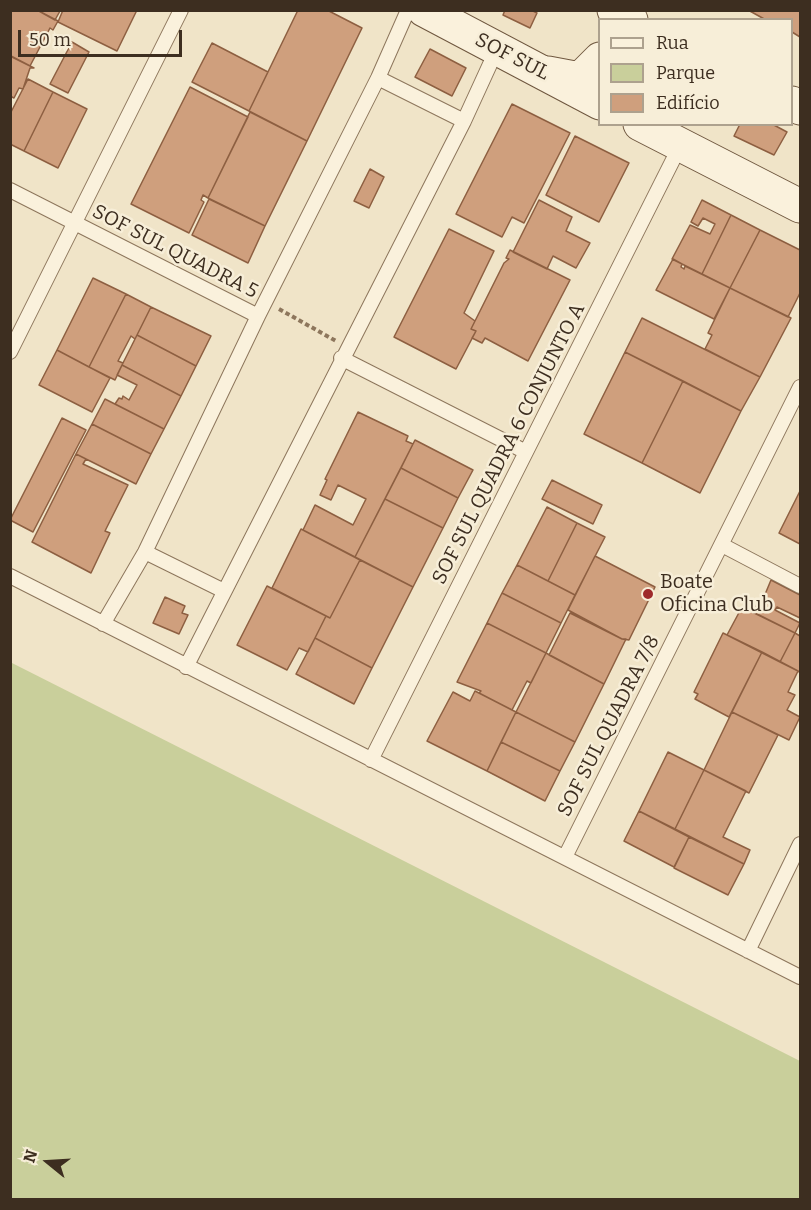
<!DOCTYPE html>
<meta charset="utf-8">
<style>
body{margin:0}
#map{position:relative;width:811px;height:1210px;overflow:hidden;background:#f0e4c8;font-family:Bitter,serif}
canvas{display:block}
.frame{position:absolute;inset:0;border:12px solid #3d2e20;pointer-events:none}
.legend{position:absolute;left:598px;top:18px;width:195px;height:108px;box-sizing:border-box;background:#f7eed8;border:2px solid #ada18e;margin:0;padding:8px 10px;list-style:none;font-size:18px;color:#3d2e20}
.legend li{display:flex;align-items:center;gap:12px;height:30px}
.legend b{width:30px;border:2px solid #ada18e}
.north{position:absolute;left:18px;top:1132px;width:60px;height:60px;-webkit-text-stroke:4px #f7eed8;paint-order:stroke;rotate:288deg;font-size:16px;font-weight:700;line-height:24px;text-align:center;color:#3d2e20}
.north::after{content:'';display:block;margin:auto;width:21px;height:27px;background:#3d2e20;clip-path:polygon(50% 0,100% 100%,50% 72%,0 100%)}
.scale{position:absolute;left:18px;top:30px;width:164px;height:27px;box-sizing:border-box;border:3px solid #3d2e20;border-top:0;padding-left:8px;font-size:18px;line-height:21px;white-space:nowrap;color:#3d2e20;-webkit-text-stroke:4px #f7eed8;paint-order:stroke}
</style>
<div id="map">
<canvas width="811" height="1210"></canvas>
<div class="frame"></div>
<ul class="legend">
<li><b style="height:8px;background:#faf1dc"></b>Rua</li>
<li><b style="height:16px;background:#c9cf9b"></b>Parque</li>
<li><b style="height:16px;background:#cf9f7d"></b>Edifício</li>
</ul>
<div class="north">N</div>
<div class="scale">50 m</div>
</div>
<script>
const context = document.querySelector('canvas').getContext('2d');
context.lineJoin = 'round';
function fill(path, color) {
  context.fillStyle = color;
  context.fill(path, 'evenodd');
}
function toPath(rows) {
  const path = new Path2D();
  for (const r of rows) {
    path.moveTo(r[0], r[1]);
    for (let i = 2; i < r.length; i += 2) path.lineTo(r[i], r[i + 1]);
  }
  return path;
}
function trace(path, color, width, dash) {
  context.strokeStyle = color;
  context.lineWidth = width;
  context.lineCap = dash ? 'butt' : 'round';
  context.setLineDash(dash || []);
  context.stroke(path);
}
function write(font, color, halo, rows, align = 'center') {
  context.font = font + ' Bitter,serif';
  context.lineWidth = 5;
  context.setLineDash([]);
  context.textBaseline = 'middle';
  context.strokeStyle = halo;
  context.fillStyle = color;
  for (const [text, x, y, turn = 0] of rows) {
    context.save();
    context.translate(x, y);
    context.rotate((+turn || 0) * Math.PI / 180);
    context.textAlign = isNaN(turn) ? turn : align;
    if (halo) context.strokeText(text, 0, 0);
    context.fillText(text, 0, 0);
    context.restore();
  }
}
fill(toPath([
 [10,662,800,1061,800,1199,11,1199]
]), '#c9cf9b');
const building = toPath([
 [10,10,37,10,58,21,53,30,50,28,30,66,10,56,10,10],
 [37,10,63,10,60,11,55,20,37,10],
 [63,10,137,10,117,51,58,22,63,10],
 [298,10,327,10,362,28,307,141,249,111,298,10],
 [505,10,531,10,537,13,530,28,503,15,505,10],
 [748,10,800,10,800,37,792,32,792,20,766,20,748,10],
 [72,42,89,52,68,93,50,84,72,42],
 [212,43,268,72,249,111,192,82,212,43],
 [430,49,466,68,452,96,415,77,430,49],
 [11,56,34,68,30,68,23,89,19,88,14,98,10,96,11,56],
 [28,79,53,92,24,151,10,144,10,114,28,79],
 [190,87,248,117,208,198,203,195,201,200,204,202,189,233,131,204,190,87],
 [53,92,87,109,58,168,24,151,53,92],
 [512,104,570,133,524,223,512,217,502,237,456,214,512,104],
 [250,112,307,141,265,226,208,198,250,112],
 [740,124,772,124,787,132,774,155,734,136,740,124],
 [575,136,629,163,599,222,546,195,575,136],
 [370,169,384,177,369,208,354,201,370,169],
 [209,199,265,226,248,263,192,235,209,199],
 [539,200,572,217,566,231,590,243,576,268,553,256,547,269,513,252,539,200],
 [702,200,731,215,702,274,672,259,690,225,710,234,715,224,703,218,698,226,691,222,702,200],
 [731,215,760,230,730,288,702,274,731,215],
 [449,229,494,251,464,313,475,321,471,329,476,331,456,369,394,337,449,229],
 [760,230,800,250,800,293,788,317,730,288,760,230],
 [510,250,570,280,528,361,485,338,482,343,472,338,476,331,471,329,504,263,509,259,506,258,510,250],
 [673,259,682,264,681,267,684,269,685,266,730,288,714,319,656,290,673,259],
 [93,278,126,294,89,367,57,350,93,278],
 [730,288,791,318,760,377,705,349,712,335,708,333,730,288],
 [126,294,151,307,135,339,131,336,118,361,123,363,115,380,89,367,126,294],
 [151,307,211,336,196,366,137,335,151,307],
 [642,318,760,377,741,411,625,352,642,318],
 [137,335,196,366,181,396,122,365,137,335],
 [57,350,110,378,92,412,39,385,57,350],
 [625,352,683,381,642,463,584,434,625,352],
 [122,365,181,396,164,429,115,404,119,398,122,399,123,396,129,400,137,385,117,375,122,365],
 [683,381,741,411,700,493,642,463,683,381],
 [105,399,164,429,151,454,92,424,105,399],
 [358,412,408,436,406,441,413,444,355,557,303,530,315,505,353,525,366,499,338,485,331,500,320,495,327,480,325,479,358,412],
 [62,418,86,430,33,532,10,520,62,418],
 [92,424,151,454,136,484,76,454,92,424],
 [415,440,473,470,458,498,401,468,415,440],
 [76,454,86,459,83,464,128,485,105,531,110,533,91,573,32,542,76,454],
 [401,468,458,498,443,528,385,499,401,468],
 [552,480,602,505,593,524,542,499,552,480],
 [800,491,800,544,779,533,800,491],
 [385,499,443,528,413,587,355,557,385,499],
 [547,507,577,523,548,581,517,565,547,507],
 [577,523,605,537,575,595,548,581,577,523],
 [301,529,360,560,330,618,272,588,301,529],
 [595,556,655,587,629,640,622,639,568,610,595,556],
 [360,560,413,587,372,668,315,638,326,616,330,618,360,560],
 [517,565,575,595,561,623,502,593,517,565],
 [771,580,800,595,800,618,777,607,775,610,800,623,795,633,753,612,758,602,761,604,771,580],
 [267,586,326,616,308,652,299,648,287,670,237,645,267,586],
 [502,593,561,623,546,653,487,623,502,593],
 [165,597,185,606,182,613,188,615,179,634,153,623,165,597],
 [742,607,795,633,780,662,727,635,742,607],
 [570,613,622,639,626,639,604,684,549,655,570,613],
 [487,623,546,653,531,683,527,681,512,710,479,693,481,691,457,682,487,623],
 [723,633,762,652,729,717,695,699,698,694,694,692,723,633],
 [795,633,800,636,800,672,780,662,795,633],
 [315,638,372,668,354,704,296,674,315,638],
 [762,652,798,671,788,692,795,695,787,710,800,717,789,740,732,712,762,652],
 [546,653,604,684,575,742,516,712,546,653],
 [475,691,516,712,487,771,427,741,453,692,470,701,475,691],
 [516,712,575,742,560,771,501,742,516,712],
 [732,712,778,735,749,793,704,770,732,712],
 [501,742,560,771,545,801,487,771,501,742],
 [668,752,704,770,675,829,639,811,668,752],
 [704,770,746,791,723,837,750,850,744,864,675,829,704,770],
 [639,811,689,837,674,867,624,841,639,811],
 [689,837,744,864,728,895,674,868,689,837]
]);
fill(building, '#cf9f7d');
trace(building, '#8d5f41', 1.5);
const lane = toPath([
 [378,78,464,121],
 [10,190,258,316],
 [10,352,181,10],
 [341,358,526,452],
 [722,545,800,586],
 [145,552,224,591],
 [10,576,800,977],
 [103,624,145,552,258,316,378,78,408,10],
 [186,667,464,121,497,49],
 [371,760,681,144],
 [565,857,800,387],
 [748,951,800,844]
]);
const secondary = toPath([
 [424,10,600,103],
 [614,10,631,20],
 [548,73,580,79,600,59],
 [792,103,800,108],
 [640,124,800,206]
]);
trace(lane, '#8d765c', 16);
trace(secondary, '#6f573f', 35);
trace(toPath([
 [279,309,336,341]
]), '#8d765c', 4, [4.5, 3]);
trace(lane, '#faf1dc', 14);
trace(secondary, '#faf1dc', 33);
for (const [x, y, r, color] of [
 [648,594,6,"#9e2a2b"]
]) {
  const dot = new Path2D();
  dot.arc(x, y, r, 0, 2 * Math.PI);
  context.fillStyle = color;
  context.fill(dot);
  trace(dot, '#f7eed8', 2);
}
write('20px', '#3d2e20', '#f7eed8', [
 ["SOF SUL",512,57,27],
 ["SOF SUL QUADRA 5",175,252,27],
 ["SOF SUL QUADRA 6 CONJUNTO A",509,444,-63],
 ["SOF SUL QUADRA 7/8",609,726,-63]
]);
write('20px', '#3d2e20', '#f7eed8', [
 ["Boate",660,582],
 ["Oficina Club",660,605]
], 'left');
</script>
